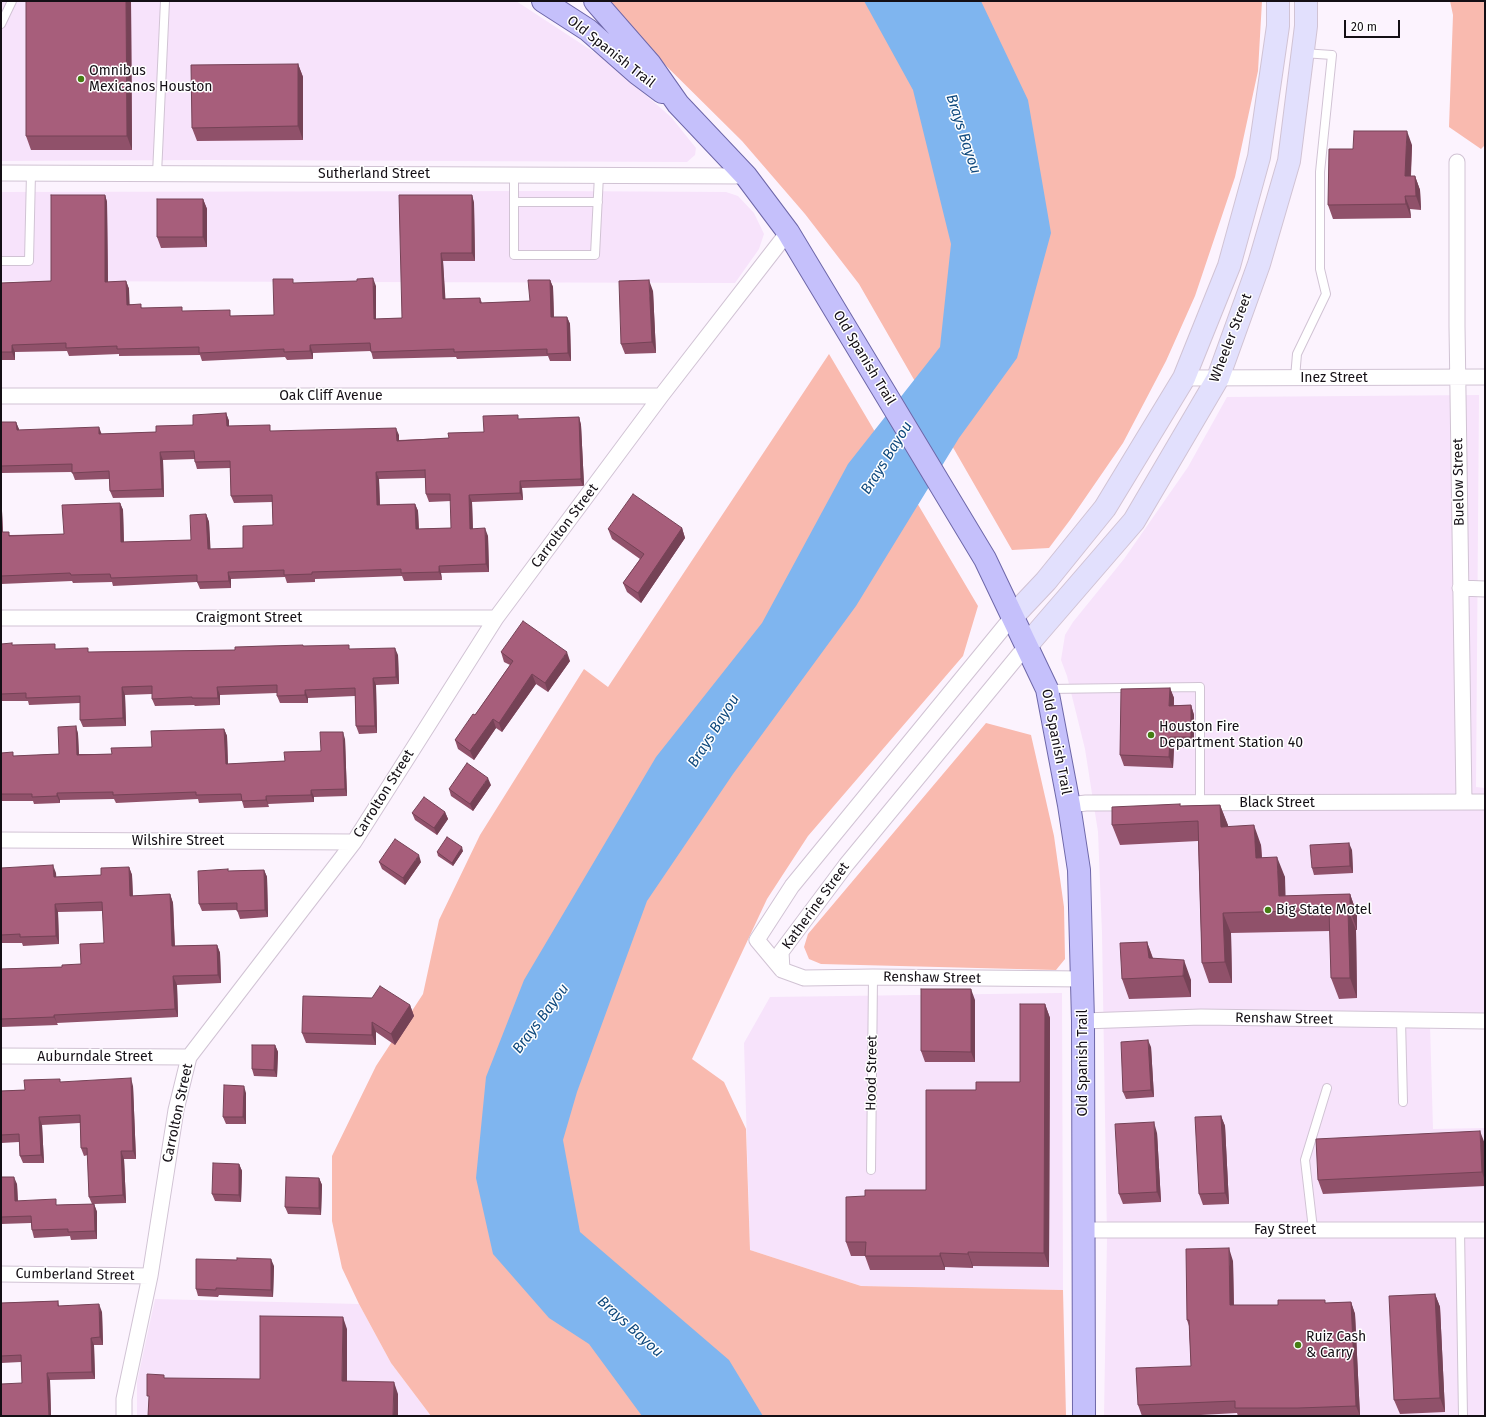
<!DOCTYPE html>
<style>
body{margin:0}
#map{position:relative;width:1486px;height:1417px;overflow:hidden;background:#fcf3fe;font-family:"Fira Sans",sans-serif}
canvas{display:block}
.frame{position:absolute;inset:0;border:2px solid #140f15;pointer-events:none}
.scale{position:absolute;left:1344px;top:20px;width:56px;height:18px;box-sizing:border-box;border:2px solid #140f15;border-top:0;padding-left:5px;font-size:12px;line-height:14px;white-space:nowrap;color:#140f15;-webkit-text-stroke:3px #fff;paint-order:stroke}
</style>
<div id="map">
<canvas width="1486" height="1417"></canvas>
<div class="frame"></div>
<div class="scale">20 m</div>
</div>
<script>
const context = document.querySelector('canvas').getContext('2d');
context.lineJoin = 'round';
function fill(path, color) {
  context.fillStyle = color;
  context.fill(path, 'evenodd');
}
function toPath(rows) {
  const path = new Path2D();
  for (const r of rows) {
    path.moveTo(r[0], r[1]);
    for (let i = 2; i < r.length; i += 2) path.lineTo(r[i], r[i + 1]);
  }
  return path;
}
function trace(path, color, width, dash) {
  context.strokeStyle = color;
  context.lineWidth = width;
  context.lineCap = dash ? 'butt' : 'round';
  context.setLineDash(dash || []);
  context.stroke(path);
}
function write(font, color, halo, rows, align = 'center') {
  context.font = font + ' "Fira Sans",sans-serif';
  context.lineWidth = 3;
  context.setLineDash([]);
  context.textBaseline = 'middle';
  context.strokeStyle = halo;
  context.fillStyle = color;
  for (const [text, x, y, turn = 0] of rows) {
    context.save();
    context.translate(x, y);
    context.rotate((+turn || 0) * Math.PI / 180);
    context.textAlign = isNaN(turn) ? turn : align;
    if (halo) context.strokeText(text, 0, 0);
    context.fillText(text, 0, 0);
    context.restore();
  }
}
fill(toPath([
 [1,1,516,1,603,58,671,117,696,148,695,155,687,162,210,160,1,161],
 [549,191,726,192,738,196,754,213,764,234,759,249,735,283,1,281,1,192],
 [1479,395,1476,787,1485,788,1485,1025,1430,1025,1433,1129,1485,1128,1485,1416,1104,1416,1107,1238,1102,933,1098,832,1085,749,1067,676,1061,660,1065,635,1073,622,1124,559,1188,467,1227,397],
 [1062,993,1063,1290,861,1286,750,1250,744,1043,770,997],
 [155,1299,359,1304,391,1363,431,1416,137,1416,137,1382]
]), '#f7e3fb');
fill(toPath([
 [604,1,1262,1,1258,71,1235,177,1195,296,1166,361,1123,443,1070,520,1049,548,1012,550,859,284,805,214,742,141,638,38],
 [1450,1,1485,1,1485,145,1481,149,1449,127,1453,15],
 [829,354,978,606,963,656,808,836,767,899,692,1059,724,1082,746,1129,750,1250,861,1286,1063,1290,1066,1416,431,1416,391,1363,359,1304,342,1268,332,1221,332,1156,376,1066,423,994,439,920,480,835,584,669,608,687],
 [986,723,1031,735,1054,836,1064,907,1065,959,1056,970,821,964,809,959,804,947,808,934]
]), '#f9baaf');
fill(toPath([
 [864,1,981,1,1028,100,1051,233,1017,358,959,438,856,606,733,774,647,901,577,1092,563,1140,580,1232,729,1360,763,1416,642,1416,589,1344,549,1318,493,1254,476,1178,486,1077,524,980,656,757,762,623,848,464,940,347,951,244,913,90]
]), '#7fb5ef');
const service = toPath([
 [1,24,12,1],
 [157,174,165,1],
 [514,175,514,255,595,255,599,175],
 [514,202,598,202],
 [1,261,29,261,31,173],
 [1295,378,1297,354,1326,294,1320,269,1320,172,1332,55,1303,53],
 [1048,689,1200,687,1200,803],
 [1401,1020,1403,1102],
 [871,1170,873,977],
 [1313,1229,1305,1160,1327,1088],
 [1460,1230,1463,1416]
]);
const minor = toPath([
 [1457,162,1457,326,1464,802],
 [1,173,746,176],
 [1184,378,1485,377],
 [1,396,661,396],
 [1460,588,1485,589],
 [1,618,496,618],
 [1069,805,1086,803,1485,802],
 [1,840,354,842],
 [782,970,757,940,792,886,1013,616],
 [782,970,781,952,846,865,1027,645],
 [782,970,804,978,873,977,1083,979],
 [1083,1021,1201,1017,1485,1021],
 [1,1056,189,1057],
 [1085,1230,1485,1230],
 [1,1274,150,1276],
 [124,1416,124,1399,150,1276,176,1110,189,1057,354,842,496,618,661,396,788,232]
]);
const secondary = toPath([
 [1013,616,1046,581,1105,508,1184,378,1229,266,1259,157,1278,26,1278,1],
 [1027,645,1134,521,1218,378,1259,264,1289,161,1306,26,1306,1]
]);
const primary = toPath([
 [543,1,588,30,638,74,662,92],
 [595,1,650,64,678,104,746,176,788,232,985,559,1047,689,1069,805,1079,870,1083,1021,1084,1416]
]);
trace(service, '#d1c3d4', 10);
trace(minor, '#d1c3d4', 17);
trace(secondary, '#d1c3d4', 24);
trace(primary, '#6e67a9', 24);
trace(service, '#fff', 8);
trace(minor, '#fff', 15);
trace(secondary, '#e2e0fd', 22);
trace(primary, '#c5c0fb', 22);
fill(toPath([
 [131,1,132,150,31,150,26,136],
 [298,64,303,77,303,140,197,141,192,128],
 [1412,145,1411,176,1415,176,1420,190,1421,210,1410,209,1411,218,1333,219,1328,205,1353,149],
 [105,195,107,202,108,282,126,281,129,289,129,304,143,308,232,316,274,315,295,283,376,286,376,319,402,318,472,195,474,203,475,261,443,261,445,299,480,298,482,303,530,301,550,280,553,287,554,317,567,317,570,324,571,361,550,361,548,356,457,359,456,357,373,359,371,351,313,353,313,359,287,360,285,357,202,361,200,355,119,356,119,354,69,356,67,351,15,352,15,360,1,360,1,283,51,281],
 [203,199,207,209,207,247,161,248,157,237],
 [653,291,656,353,625,354,621,344],
 [226,413,229,421,229,426,272,431,399,435,399,440,449,438,484,432,519,419,579,417,581,425,584,485,583,486,522,488,523,500,472,502,473,529,488,536,489,572,441,573,442,580,404,581,402,576,315,579,315,582,287,583,285,577,231,579,231,588,200,589,197,582,113,586,112,582,73,583,72,581,1,584,1,508,2,511,3,532,10,535,64,534,120,503,123,510,124,542,191,540,206,514,209,522,210,549,243,548,273,525,272,502,234,503,231,496,230,468,197,469,195,462,195,459,163,460,164,497,113,498,110,491,109,479,75,480,72,472,1,473,1,422,16,422,19,430,101,434,156,432,193,425],
 [425,478,426,494,429,502,451,501,451,528,419,529,418,511,415,504,380,505,379,479],
 [682,528,685,538,641,603,627,592,623,583,640,559,612,539,608,529],
 [1,644,90,652,235,650,304,646,350,649,398,655,399,684,376,685,377,733,359,734,356,726,355,696,308,698,308,703,280,703,277,696,277,693,220,695,220,705,195,706,194,705,155,706,152,699,152,694,125,695,126,726,83,727,80,720,80,703,29,705,28,701,1,701],
 [501,652,570,661,548,692,536,684,502,732,496,728,474,760,458,749,455,740,475,715,510,665,504,662],
 [1170,688,1174,698,1174,705,1191,705,1194,715,1194,748,1174,747,1173,768,1124,766,1120,755],
 [76,726,78,734,79,754,112,754,152,747,224,729,227,736,228,764,285,761,321,751,345,739,347,796,314,797,314,802,268,804,269,807,244,808,242,801,199,803,198,799,116,803,114,799,60,800,60,803,34,804,33,801,1,801,1,753,14,756,59,754],
 [491,785,473,811,451,796,449,789],
 [1220,805,1228,826,1261,845,1262,858,1285,877,1285,896,1350,894,1357,914,1357,930,1356,930,1357,998,1339,999,1331,978,1330,931,1231,933,1232,983,1209,983,1202,963,1198,841,1120,845,1112,825,1180,806],
 [445,812,448,819,437,835,415,820,412,813],
 [1352,850,1353,873,1314,875,1312,868],
 [463,851,453,866,438,856,437,852],
 [379,862,421,862,405,885,382,869],
 [129,867,132,875,133,896,170,894,173,903,175,946,217,945,220,953,221,983,177,985,178,1017,57,1023,58,1025,1,1027,1,969,62,967,81,964,104,943,103,911,58,912,59,944,23,946,22,943,1,943,1,868,56,873,56,877,101,875],
 [264,870,267,877,268,917,240,919,237,910,202,911,199,904,228,871],
 [1147,942,1153,958,1191,980,1191,997,1129,999,1122,979],
 [975,1000,975,1062,925,1062,921,1051],
 [1045,1004,1050,1018,1049,1267,973,1266,973,1268,945,1267,945,1270,870,1270,865,1256,851,1256,846,1242,926,1190,976,1090,1020,1082],
 [410,1005,414,1016,395,1045,376,1032,376,1045,306,1043,302,1033],
 [275,1045,278,1052,277,1077,254,1076,252,1069],
 [1151,1047,1154,1097,1126,1099,1123,1092],
 [62,1082,133,1086,136,1159,124,1159,126,1203,94,1204,97,1212,97,1239,71,1240,70,1236,34,1238,32,1230,31,1223,1,1224,1,1177,17,1184,18,1201,58,1205,92,1204,89,1197,88,1155,84,1156,81,1148,80,1123,42,1125,44,1163,23,1163,20,1156,19,1142,1,1143,1,1091,25,1090],
 [246,1093,246,1124,226,1124,223,1117],
 [1221,1116,1225,1126,1229,1204,1203,1205,1199,1194],
 [1157,1133,1161,1202,1123,1204,1119,1194],
 [1485,1144,1485,1186,1323,1194,1318,1180],
 [239,1164,242,1171,241,1202,215,1201,212,1194],
 [319,1178,322,1185,321,1215,288,1214,285,1207],
 [1233,1261,1234,1305,1278,1305,1351,1302,1355,1314,1360,1416,1238,1416,1237,1413,1183,1416,1142,1416,1138,1405,1191,1366,1189,1326,1187,1320],
 [274,1266,273,1297,219,1295,218,1297,198,1296,196,1289],
 [1435,1294,1440,1307,1445,1412,1400,1414,1394,1400],
 [58,1301,59,1306,102,1312,103,1345,94,1345,95,1379,50,1380,51,1416,1,1416,22,1383,21,1362,1,1363,1,1303]
]), '#90516a');
fill(toPath([
 [126,1,131,1,132,150,127,136],
 [298,64,303,77,303,140,298,126],
 [1407,131,1412,145,1410,190,1405,176],
 [1415,176,1420,190,1421,210,1416,196],
 [105,195,107,202,108,290,105,282],
 [472,195,474,203,475,261,472,253],
 [1405,196,1410,209,1411,218,1406,204],
 [203,199,207,209,207,247,203,237],
 [441,253,443,261,446,307,443,299],
 [373,278,376,286,376,327,374,319],
 [550,280,553,287,554,325,551,317],
 [649,280,653,291,656,353,652,342],
 [126,281,129,289,130,312,127,305],
 [567,317,570,324,571,361,568,353],
 [12,345,15,352,15,360,12,352],
 [310,345,313,353,313,359,310,351],
 [226,413,229,421,229,434,227,426],
 [579,417,581,425,584,485,583,486,580,479],
 [16,422,19,429,19,438,17,430],
 [99,427,102,435,99,434],
 [396,428,399,435,399,448,397,441],
 [160,452,163,460,164,497,162,489],
 [376,472,379,479,380,513,377,505],
 [520,481,522,488,523,500,520,493],
 [469,495,472,502,473,536,470,529],
 [120,503,123,510,124,550,121,542],
 [415,504,418,511,419,537,416,529],
 [1,508,2,511,3,540,1,535],
 [206,514,209,522,211,556,208,549],
 [485,528,488,536,489,572,486,564],
 [682,528,685,538,641,603,638,593],
 [439,566,441,573,442,580,439,572],
 [228,572,231,579,231,588,229,581],
 [395,648,398,655,399,684,396,677],
 [567,652,570,661,548,692,545,683],
 [532,674,536,684,502,732,499,723],
 [373,678,376,685,377,733,375,726],
 [122,687,125,695,126,726,123,718],
 [217,687,220,695,220,705,218,698],
 [1170,688,1174,698,1173,716,1169,706],
 [305,690,308,698,308,703,305,695],
 [1191,705,1194,715,1194,748,1191,737],
 [493,719,496,728,474,760,470,751],
 [76,726,78,734,79,762,77,755],
 [224,729,227,736,228,771,226,764],
 [343,732,345,739,347,796,345,789],
 [1170,737,1174,747,1173,768,1169,757],
 [488,778,491,785,473,811,470,804],
 [311,790,314,797,314,802,311,795],
 [57,793,60,800,60,803,57,796],
 [266,796,268,804,269,807,266,800],
 [1220,805,1228,825,1228,847,1221,827],
 [445,812,448,819,437,835,434,828],
 [1254,825,1261,845,1263,878,1256,858],
 [1349,843,1352,850,1353,873,1350,866],
 [462,847,463,851,453,866,452,863],
 [419,855,421,862,405,885,403,878],
 [1277,857,1285,877,1286,911,1279,896],
 [53,865,56,873,57,885,54,877],
 [129,867,132,875,133,904,130,896],
 [264,870,267,877,268,917,265,910],
 [170,894,173,903,175,954,172,946],
 [1350,894,1357,914,1357,930,1350,910],
 [55,904,58,912,59,944,56,936],
 [1348,910,1356,930,1357,998,1350,978],
 [1223,913,1231,933,1232,983,1225,962],
 [1147,942,1154,962,1156,978,1149,958],
 [217,945,220,953,221,983,218,975],
 [1184,960,1191,980,1191,997,1183,976],
 [173,976,177,985,178,1017,175,1009],
 [971,989,975,1000,975,1062,971,1052],
 [1045,1004,1050,1018,1049,1267,1044,1253],
 [410,1005,414,1016,395,1045,391,1034],
 [54,1015,57,1023,58,1025,54,1017],
 [372,1022,376,1032,376,1045,372,1035],
 [1148,1040,1151,1047,1154,1097,1151,1090],
 [275,1045,278,1052,277,1077,274,1070],
 [131,1078,133,1086,136,1159,133,1151],
 [244,1086,246,1093,246,1124,243,1117],
 [1221,1116,1225,1126,1229,1204,1225,1193],
 [39,1117,42,1125,44,1163,41,1155],
 [1154,1122,1157,1133,1161,1202,1157,1192],
 [1480,1131,1485,1144,1485,1181,1482,1172],
 [121,1151,124,1159,126,1203,123,1195],
 [239,1164,242,1171,241,1202,239,1195],
 [14,1177,17,1184,18,1209,15,1201],
 [319,1178,322,1185,321,1215,319,1208],
 [94,1204,97,1212,97,1239,95,1231],
 [1229,1248,1233,1261,1234,1317,1230,1305],
 [968,1252,973,1266,973,1268,968,1254],
 [940,1253,945,1267,945,1270,940,1256],
 [271,1259,274,1266,273,1297,271,1290],
 [1435,1294,1440,1307,1445,1412,1440,1398],
 [1351,1302,1355,1314,1360,1416,1356,1406],
 [99,1304,102,1312,103,1345,100,1337],
 [343,1317,347,1329,347,1393,342,1381],
 [91,1338,94,1345,95,1379,92,1372],
 [47,1373,50,1380,51,1416,49,1416],
 [394,1382,398,1394,398,1416,393,1416]
]), '#754256');
const building = toPath([
 [26,1,126,1,127,136,26,136,26,1],
 [298,64,298,126,192,128,191,65,298,64],
 [1354,131,1407,131,1405,176,1415,176,1416,196,1405,196,1406,204,1328,205,1329,149,1353,149,1354,131],
 [51,195,105,195,105,282,126,281,127,305,141,304,141,308,182,307,182,311,230,310,230,316,274,315,273,279,293,279,293,283,357,281,357,279,373,278,374,319,402,318,399,195,472,195,472,253,441,253,443,299,480,298,480,303,530,301,528,280,550,280,551,317,567,317,568,353,547,354,547,349,454,352,454,349,371,352,370,343,310,345,310,351,284,352,284,349,199,353,199,347,117,349,117,346,66,348,66,343,12,345,12,352,1,352,1,283,51,281,51,195],
 [157,199,203,199,203,237,157,237,157,199],
 [649,280,652,342,621,344,619,281,649,280],
 [226,413,227,426,270,425,270,431,396,428,397,441,449,438,448,433,484,432,483,416,518,415,518,419,579,417,581,478,580,479,520,481,520,493,469,495,470,529,485,528,486,564,439,566,439,572,401,573,401,569,312,572,312,574,284,575,284,570,228,572,229,581,197,582,197,575,111,578,110,574,71,575,70,573,1,576,1,532,9,532,9,536,64,534,62,505,120,503,121,542,191,540,190,515,206,514,208,549,243,548,243,526,273,525,272,495,231,496,230,461,195,462,194,451,160,452,162,489,110,491,109,471,72,473,72,464,1,466,1,422,16,422,17,430,99,427,99,434,156,432,156,426,193,425,193,415,226,413],
 [425,470,426,494,450,494,451,528,416,529,415,504,377,505,376,472,425,470],
 [633,494,682,528,638,593,623,583,644,554,608,529,633,494],
 [523,621,567,652,545,683,532,674,499,723,493,719,470,751,455,740,473,714,475,715,513,661,501,652,523,621],
 [12,643,12,645,55,644,55,649,88,648,88,652,235,650,235,647,303,645,303,646,349,645,349,649,395,648,396,677,373,678,375,726,356,726,355,688,305,690,305,695,277,696,277,685,217,687,218,698,192,698,192,697,152,699,152,686,122,687,123,718,80,720,80,696,26,698,26,693,1,694,1,644,12,643],
 [1170,688,1169,706,1191,705,1191,737,1170,737,1169,757,1120,755,1121,689,1170,688],
 [76,726,77,755,112,754,111,748,152,747,151,731,224,729,226,764,285,761,284,752,321,751,320,732,343,732,345,789,311,790,311,795,266,796,266,800,242,801,241,794,196,795,196,792,113,795,113,792,57,793,57,796,32,797,32,794,1,794,1,753,13,752,13,756,59,754,58,727,76,726],
 [467,763,488,778,470,804,449,789,467,763],
 [424,797,445,812,434,828,412,813,424,797],
 [1180,804,1180,806,1220,805,1221,827,1254,825,1256,858,1277,857,1279,896,1350,894,1350,910,1348,910,1350,978,1331,978,1329,910,1223,913,1225,962,1202,963,1198,821,1112,825,1112,807,1180,804],
 [447,837,462,847,452,863,437,852,447,837],
 [395,839,419,855,403,878,379,862,395,839],
 [1349,843,1350,866,1312,868,1310,845,1349,843],
 [53,865,54,877,101,875,101,868,129,867,130,896,170,894,172,946,217,945,218,975,173,976,175,1009,54,1015,54,1017,1,1019,1,969,62,967,62,965,81,964,80,944,104,943,102,902,55,904,56,936,20,937,20,934,1,935,1,868,53,865],
 [228,869,228,871,264,870,265,910,237,911,237,903,199,904,198,871,228,869],
 [1147,942,1149,958,1184,960,1183,976,1122,979,1120,943,1147,942],
 [380,986,410,1005,391,1034,372,1022,372,1035,302,1033,303,996,372,998,380,986],
 [921,989,971,989,971,1052,921,1051,921,989],
 [1020,1004,1045,1004,1044,1253,968,1252,968,1254,940,1253,940,1256,865,1256,866,1242,846,1242,846,1197,865,1196,865,1190,926,1190,926,1090,976,1090,976,1082,1020,1082,1020,1004],
 [1148,1040,1151,1090,1123,1092,1121,1042,1148,1040],
 [252,1045,275,1045,274,1070,252,1069,252,1045],
 [131,1078,133,1151,121,1151,123,1195,89,1197,87,1148,81,1148,80,1115,39,1117,41,1155,20,1156,19,1134,1,1135,1,1091,25,1090,24,1080,60,1079,60,1082,131,1078],
 [224,1085,244,1086,243,1117,223,1117,224,1085],
 [1221,1116,1225,1193,1199,1194,1195,1117,1221,1116],
 [1154,1122,1157,1192,1119,1194,1115,1124,1154,1122],
 [1480,1131,1482,1172,1318,1180,1316,1139,1480,1131],
 [213,1163,239,1164,239,1195,212,1194,213,1163],
 [1,1177,14,1177,15,1201,56,1199,56,1205,94,1204,95,1231,68,1232,68,1229,32,1230,31,1216,1,1217,1,1177],
 [286,1177,319,1178,319,1208,285,1207,286,1177],
 [1229,1248,1230,1305,1278,1305,1278,1300,1325,1300,1325,1303,1351,1302,1356,1406,1298,1408,1235,1408,1235,1401,1138,1405,1136,1368,1191,1366,1189,1320,1187,1320,1186,1249,1229,1248],
 [237,1258,271,1259,271,1290,216,1288,216,1290,196,1289,196,1259,237,1260,237,1258],
 [1435,1294,1440,1398,1394,1400,1389,1296,1435,1294],
 [58,1301,58,1306,99,1304,100,1337,91,1338,92,1372,47,1373,49,1416,1,1416,1,1384,22,1383,21,1355,1,1356,1,1303,58,1301],
 [260,1316,343,1317,342,1381,394,1382,393,1416,148,1416,149,1396,147,1396,147,1374,164,1375,164,1378,260,1379,260,1316]
]);
fill(building, '#a75e7b');
trace(building, '#754256', 1);
for (const [x, y, r, color] of [
 [81,79,4,"#467d14"],
 [1151,735,4,"#467d14"],
 [1268,910,4,"#467d14"],
 [1298,1345,4,"#467d14"]
]) {
  const dot = new Path2D();
  dot.arc(x, y, r, 0, 2 * Math.PI);
  context.fillStyle = color;
  context.fill(dot);
  trace(dot, '#fff', 1.5);
}
write('14px', '#140f15', '#fff', [
 ["Old Spanish Trail",611,52,38],
 ["Sutherland Street",374,174],
 ["Wheeler Street",1231,338,-69],
 ["Old Spanish Trail",864,358,59],
 ["Inez Street",1334,378],
 ["Oak Cliff Avenue",331,396],
 ["Buelow Street",1459,482,-91],
 ["Carrolton Street",565,526,-53],
 ["Craigmont Street",249,618],
 ["Old Spanish Trail",1056,742,79],
 ["Carrolton Street",384,794,-58],
 ["Black Street",1277,803],
 ["Wilshire Street",178,841],
 ["Katherine Street",816,906,-54],
 ["Renshaw Street",932,978,1],
 ["Renshaw Street",1284,1019,1],
 ["Auburndale Street",95,1057],
 ["Old Spanish Trail",1083,1063,-90],
 ["Hood Street",872,1073,-89],
 ["Carrolton Street",178,1113,-78],
 ["Fay Street",1285,1230],
 ["Cumberland Street",75,1275,1]
]);
write('14px', '#140f15', '#fff', [
 ["Omnibus",89,71],
 ["Mexicanos Houston",89,87],
 ["Houston Fire",1159,727],
 ["Department Station 40",1159,743],
 ["Big State Motel",1276,910],
 ["Ruiz Cash",1306,1337],
 ["& Carry",1306,1353]
], 'left');
write('italic 15px', '#104a7e', '#fff', [
 ["Brays Bayou",963,134,72],
 ["Brays Bayou",887,458,-58],
 ["Brays Bayou",714,731,-58],
 ["Brays Bayou",541,1019,-53],
 ["Brays Bayou",630,1327,42]
]);
</script>
